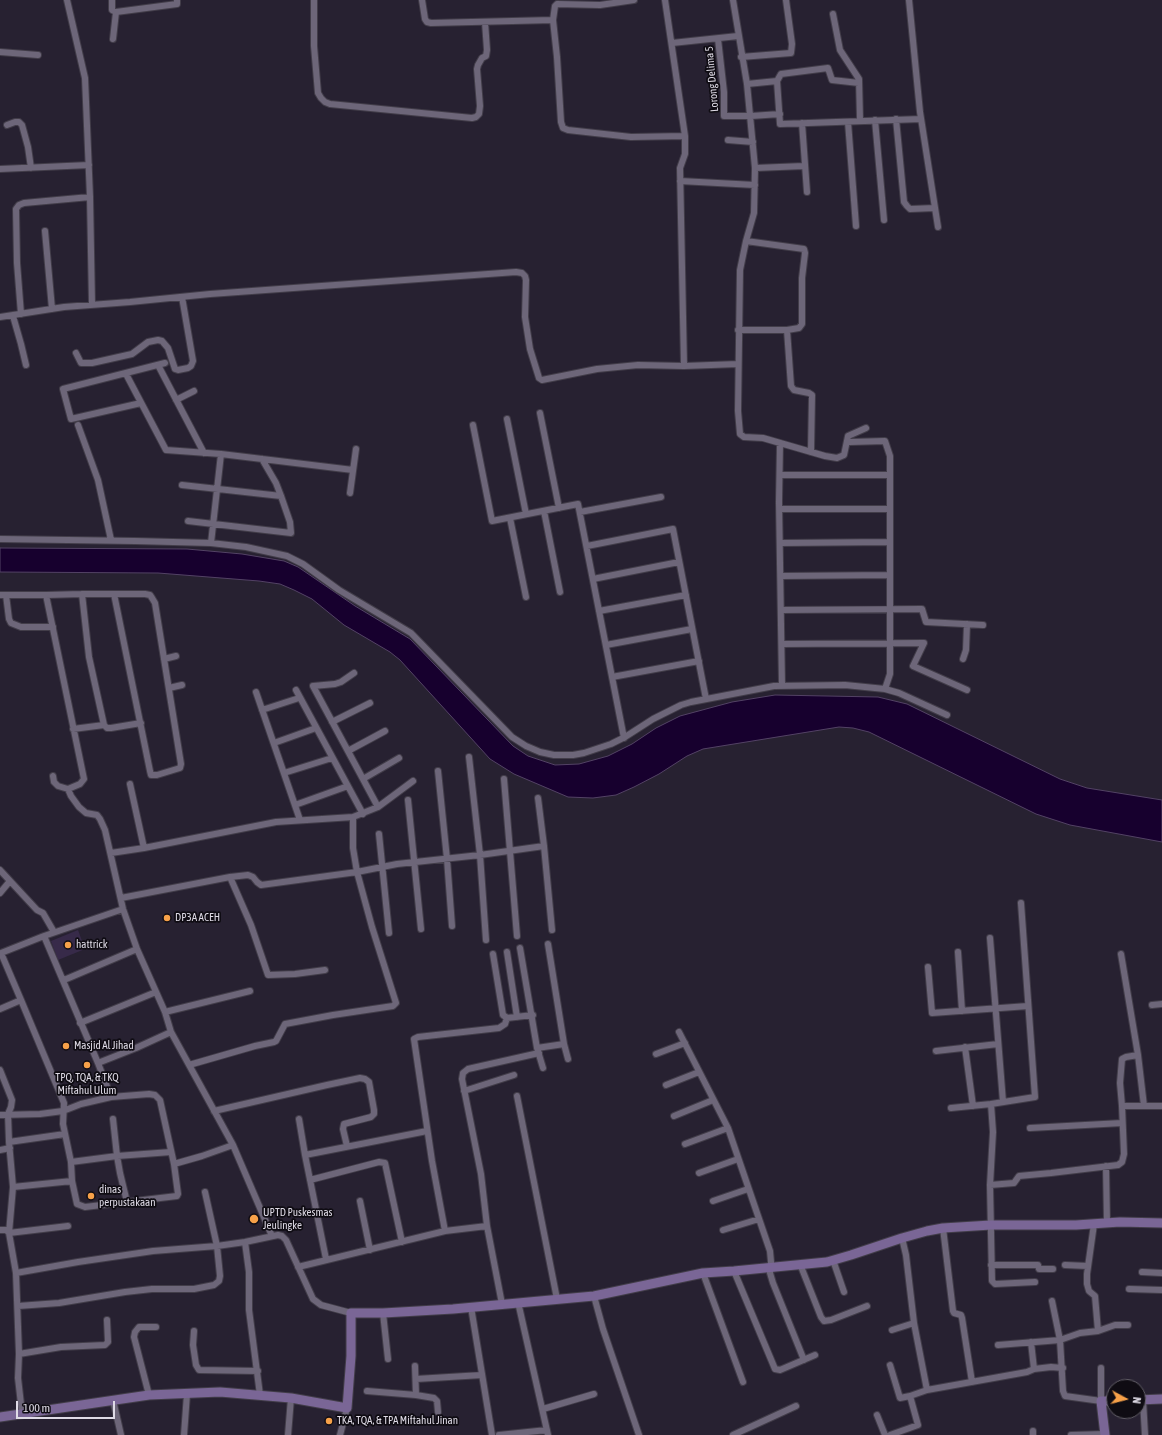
<!DOCTYPE html>
<style>
body{margin:0}
#map{position:relative;width:1162px;height:1435px;overflow:hidden;background:#272131;font-family:"Asap Condensed",sans-serif}
canvas{display:block}
.north{position:absolute;left:1106px;top:1379px;width:40px;height:40px;box-sizing:border-box;background:#0f0c13;border:1px solid #625f67;border-radius:50%;rotate:97deg;font-size:11px;font-weight:700;line-height:16px;text-align:center;color:#dfdbe6}
.north::after{content:'';display:block;margin:auto;width:14px;height:18px;background:#f7a149;clip-path:polygon(50% 0,100% 100%,50% 72%,0 100%)}
.scale{position:absolute;left:16px;top:1401px;width:99px;height:18px;box-sizing:border-box;border:2px solid #dfdbe6;border-top:0;padding-left:5px;font-size:12px;line-height:14px;white-space:nowrap;color:#dfdbe6;-webkit-text-stroke:3px #0f0c13;paint-order:stroke}
</style>
<div id="map">
<canvas width="1162" height="1435"></canvas>
<div class="north">N</div>
<div class="scale">100 m</div>
</div>
<script>
const context = document.querySelector('canvas').getContext('2d');
context.lineJoin = 'round';
function fill(path, color) {
  context.fillStyle = color;
  context.fill(path, 'evenodd');
}
function toPath(rows) {
  const path = new Path2D();
  for (const r of rows) {
    path.moveTo(r[0], r[1]);
    for (let i = 2; i < r.length; i += 2) path.lineTo(r[i], r[i + 1]);
  }
  return path;
}
function trace(path, color, width, dash) {
  context.strokeStyle = color;
  context.lineWidth = width;
  context.lineCap = dash ? 'butt' : 'round';
  context.setLineDash(dash || []);
  context.stroke(path);
}
function write(font, color, halo, rows, align = 'center') {
  context.font = font + ' "Asap Condensed",sans-serif';
  context.lineWidth = 3.5;
  context.setLineDash([]);
  context.textBaseline = 'middle';
  context.strokeStyle = halo;
  context.fillStyle = color;
  for (const [text, x, y, turn = 0] of rows) {
    context.save();
    context.translate(x, y);
    context.rotate((+turn || 0) * Math.PI / 180);
    context.textAlign = isNaN(turn) ? turn : align;
    if (halo) context.strokeText(text, 0, 0);
    context.fillText(text, 0, 0);
    context.restore();
  }
}
fill(toPath([
 [78,930,85,949,58,960,51,941]
]), '#372a49');
const water = toPath([
 [0,548,187,549,242,554,284,561,298,567,355,606,410,639,513,746,528,756,555,765,579,764,608,756,632,744,656,728,680,716,732,702,775,695,878,697,907,704,1060,779,1087,788,1162,800,1162,842,1070,825,1036,814,869,732,853,728,839,727,703,749,687,756,659,774,634,787,616,795,593,798,568,797,514,774,490,759,400,660,390,652,344,625,312,599,294,590,280,584,259,581,158,573,0,572,0,548]
]);
fill(water, '#17002e');
trace(water, '#534265', 1);
const street = toPath([
 [67,0,85,78,90,197,92,305],
 [112,0,112,10,116,12,177,4,177,0],
 [314,0,314,46,318,93,321,98,325,102,330,104,472,118,476,117,479,114,480,106,477,69,478,65,482,58,486,56,487,50,485,22],
 [422,0,425,19,427,22,431,23,553,20,555,6,557,4,600,5,634,0],
 [665,0,685,136,685,154,680,168,684,366,738,364],
 [733,0,747,84,755,168,754,213,746,241,740,270,738,411,740,434,744,437,763,438,825,456,837,458,844,455,848,436,866,428],
 [909,0,920,112,938,227],
 [833,14,840,50,859,79,860,120],
 [553,20,557,57,561,122,563,128,568,130,631,137,685,136],
 [113,39,116,12],
 [718,39,724,92,724,116,751,116,780,114],
 [672,43,738,36],
 [0,52,38,55],
 [741,57,791,53,792,44,786,0],
 [859,83,832,80,828,68,781,74,777,81,780,124,921,119],
 [747,84,777,81],
 [896,119,904,202,907,206,910,209,935,208],
 [875,120,884,220],
 [848,122,856,226],
 [802,123,807,192],
 [7,125,15,122,19,122,22,125,28,147,31,168],
 [728,140,753,142],
 [755,168,804,166],
 [0,169,89,165],
 [680,181,755,185],
 [45,231,52,309],
 [21,314,17,263,16,209,19,205,24,203,90,197],
 [13,316,21,344,26,365],
 [0,317,64,307,130,302,210,294,516,272,522,273,525,276,526,280,525,317,530,349,539,378,542,380,597,369,638,365,684,366],
 [738,330,787,330,799,328,802,324,802,278,805,253,804,249,746,241],
 [787,330,791,386,794,390,809,393,812,395,811,452],
 [76,353,81,363,92,363,132,354,148,342,158,340,162,341,168,348,175,369,178,370,188,368,191,366,193,361,182,297],
 [158,365,204,453],
 [126,374,166,450,221,454,353,470],
 [176,400,194,391],
 [141,403,71,419,63,389,165,363],
 [540,413,559,508],
 [507,419,526,514],
 [78,425,98,480,111,540],
 [473,425,492,521,578,504,624,738],
 [850,442,885,441,890,456,890,674,885,689],
 [780,443,779,502,782,686],
 [780,475,890,475],
 [182,485,281,496],
 [350,493,356,449],
 [780,509,890,509],
 [544,511,560,592],
 [580,512,661,497],
 [510,518,526,597],
 [188,521,291,533,290,522,281,496,276,483,262,459],
 [0,539,135,541,211,543,246,547,287,556,303,564,339,590,411,633,512,737,526,746,540,752,554,755,573,755,584,753,611,744,625,737,653,719,681,705,691,702,774,686,845,685,885,689,899,693,947,715],
 [211,543,221,454],
 [780,543,890,542],
 [587,546,673,529,706,699],
 [781,576,890,575],
 [593,579,679,562],
 [82,594,89,657,104,725,107,728,111,728,141,723],
 [0,595,46,595,82,594,145,594,150,595,152,598,155,603,181,764,180,768,157,775,151,775,150,771,114,594],
 [6,595,9,619,11,623,21,627,53,627],
 [46,595,84,779,80,784,68,789,58,786,54,782,53,776],
 [781,610,922,609,926,622,983,625],
 [599,611,686,595],
 [782,644,924,643,913,666,967,690],
 [606,645,692,629],
 [164,659,176,656],
 [963,659,966,650,967,624],
 [354,673,341,682,335,684,313,686,378,807],
 [612,677,699,661],
 [169,688,182,685],
 [296,690,363,814],
 [256,692,300,820],
 [262,710,299,698],
 [332,722,370,703],
 [73,729,104,725],
 [274,743,316,728],
 [348,751,385,731],
 [469,757,480,855,486,940],
 [438,771,447,859,452,926],
 [284,773,332,758],
 [363,779,399,758],
 [504,779,517,936],
 [130,784,144,848],
 [68,789,71,796,79,807,86,813,97,815,100,819,105,830,123,909,137,949,165,1012,171,1032,233,1145,272,1236],
 [538,798,544,846,552,930],
 [408,800,421,929],
 [295,805,348,786],
 [379,834,389,933],
 [111,853,144,848,276,822,353,817,378,807,413,781],
 [0,870,37,910,43,913,54,932],
 [230,877,251,925,268,975,295,974,325,970],
 [0,893,10,881],
 [121,898,230,877,248,875,253,877,257,882,261,885,357,872,397,864,480,855,544,846],
 [990,938,1003,1102],
 [520,948,537,1048,543,1068],
 [507,952,517,1017],
 [958,952,962,1011],
 [493,954,503,1015,507,1018,533,1015],
 [1121,954,1138,1055,1126,1057,1122,1059,1120,1083,1122,1106],
 [928,967,932,1013,1028,1006],
 [64,980,137,949],
 [21,1000,64,1103,63,1124,71,1162,72,1181],
 [1152,1005,1162,1004],
 [0,1009,21,1000,1,953,44,936,123,909],
 [165,1012,250,991],
 [80,1023,156,992],
 [679,1032,728,1128,770,1251,771,1262,770,1273,773,1283,804,1360],
 [564,1044,568,1059],
 [965,1047,973,1106],
 [537,1048,564,1044,548,944],
 [936,1051,998,1044],
 [656,1054,685,1043],
 [1138,1055,1144,1106],
 [98,1063,136,1048,171,1032],
 [189,1065,255,1046,274,1042,276,1041,285,1024,333,1015,393,1006,396,1003,372,927,357,872,353,848,353,817],
 [0,1070,12,1100,11,1107,8,1114,9,1142,13,1187,9,1233,16,1273,19,1354,18,1378,22,1413],
 [666,1085,699,1072],
 [464,1091,514,1075],
 [517,1096,557,1299],
 [991,1104,1035,1097,1021,903],
 [951,1108,991,1104,993,1132,990,1185,992,1281,995,1284,1035,1282],
 [214,1111,327,1085,360,1078,365,1079,369,1082,374,1110,374,1114,371,1117,344,1124,343,1129,347,1146],
 [0,1115,40,1114,63,1111,81,1104,111,1097],
 [674,1116,713,1100],
 [299,1119,305,1155,326,1259],
 [1030,1128,1122,1123],
 [9,1142,65,1134],
 [685,1144,728,1128],
 [0,1150,10,1148],
 [305,1155,427,1131],
 [71,1162,117,1156,113,1119],
 [174,1164,202,1156,233,1145],
 [1106,1166,1107,1223],
 [699,1173,738,1159],
 [310,1180,379,1162,385,1163,402,1242],
 [990,1185,1014,1183,1019,1176,1051,1173,1118,1165,1122,1162,1124,1154,1122,1106,1162,1106],
 [13,1187,72,1181,77,1204,85,1207,177,1196,178,1194,174,1164,160,1100,155,1095,149,1094,111,1097,98,1063,44,936],
 [360,1201,370,1250],
 [713,1201,748,1189],
 [127,1202,120,1173,117,1156,171,1152],
 [1094,1224,1087,1274,1087,1284,1089,1291,1095,1296,1098,1331],
 [943,1228,953,1311,954,1313,961,1315,962,1318,972,1382],
 [0,1230,6,1230,9,1233,68,1226],
 [723,1230,759,1219],
 [445,1231,432,1161,414,1039,418,1037,499,1028,505,1024,507,1018],
 [902,1238,906,1255,914,1323,927,1390],
 [245,1242,249,1272,249,1310,260,1395],
 [833,1260,844,1292],
 [800,1264,821,1317,824,1321,831,1320,867,1306],
 [991,1265,1038,1265,1039,1269,1053,1269],
 [1065,1265,1088,1266],
 [298,1267,445,1231,487,1226],
 [734,1271,775,1369,780,1370,815,1355],
 [1142,1272,1162,1273],
 [16,1273,78,1262,153,1251,217,1246,245,1242,278,1235,282,1236,286,1240,313,1299,321,1305,351,1313],
 [703,1273,743,1382],
 [1129,1289,1162,1290],
 [594,1296,603,1329,639,1435],
 [1052,1301,1060,1340,1063,1391,1065,1396,1101,1401,1101,1368],
 [518,1302,548,1435],
 [502,1304,487,1226,481,1174,462,1079,463,1073,468,1069,539,1053],
 [18,1306,59,1303,125,1292,152,1289,194,1289,214,1285,219,1281,220,1276,217,1246,205,1192],
 [471,1307,492,1435],
 [383,1313,388,1359],
 [892,1330,914,1323],
 [194,1331,193,1345,196,1365,199,1370,258,1371],
 [1031,1342,1034,1369],
 [998,1345,1060,1340,1080,1333,1098,1331,1115,1325,1128,1325],
 [19,1354,61,1347,105,1345,108,1342,107,1320],
 [890,1365,900,1398,910,1396,927,1390,1027,1372,1034,1369,1051,1367,1063,1368],
 [415,1366,416,1395],
 [416,1379,482,1375],
 [367,1391,416,1395,434,1398,437,1401,438,1412],
 [149,1395,134,1337,135,1332,139,1327,156,1327],
 [113,1400,121,1435],
 [1143,1400,1145,1435],
 [543,1409,594,1394],
 [877,1415,885,1435],
 [1033,1431,1033,1435],
 [184,1435,187,1394],
 [288,1435,291,1398],
 [340,1435,347,1408],
 [499,1435,547,1430],
 [733,1435,796,1406],
 [890,1435,918,1425,910,1396],
 [1071,1435,1105,1434]
]);
const secondary = toPath([
 [1138,1400,1162,1399],
 [0,1417,149,1395,220,1392,291,1398,347,1408,351,1356,351,1313,383,1313,453,1309,594,1296,703,1273,734,1271,827,1262,851,1255,902,1238,927,1231,943,1228,991,1225,1076,1225,1120,1222,1162,1223],
 [1105,1435,1101,1401,1114,1401]
]);
trace(street, '#423d49', 8);
trace(secondary, '#423d49', 11);
trace(street, '#6d6679', 6);
trace(secondary, '#7a6696', 9);
for (const [x, y, r, color] of [
 [167,918,4,"#f7a149"],
 [68,945,4,"#f7a149"],
 [66,1046,4,"#f7a149"],
 [87,1065,4,"#f7a149"],
 [91,1196,4,"#f7a149"],
 [254,1219,5,"#f7a149"],
 [329,1421,4,"#f7a149"]
]) {
  const dot = new Path2D();
  dot.arc(x, y, r, 0, 2 * Math.PI);
  context.fillStyle = color;
  context.fill(dot);
  trace(dot, '#0f0c13', 1.5);
}
write('11px', '#dfdbe6', '#0f0c13', [
 ["Lorong Delima 5",712,79,-95]
]);
write('11px', '#dfdbe6', '#0f0c13', [
 ["DP3A ACEH",175,918],
 ["hattrick",76,945],
 ["Masjid Al Jihad",74,1046],
 ["TPQ, TQA, & TKQ",87,1078,"center"],
 ["Miftahul Ulum",87,1091,"center"],
 ["dinas",99,1190],
 ["perpustakaan",99,1203],
 ["UPTD Puskesmas",263,1213],
 ["Jeulingke",263,1226],
 ["TKA, TQA, & TPA Miftahul Jinan",337,1421]
], 'left');
</script>
